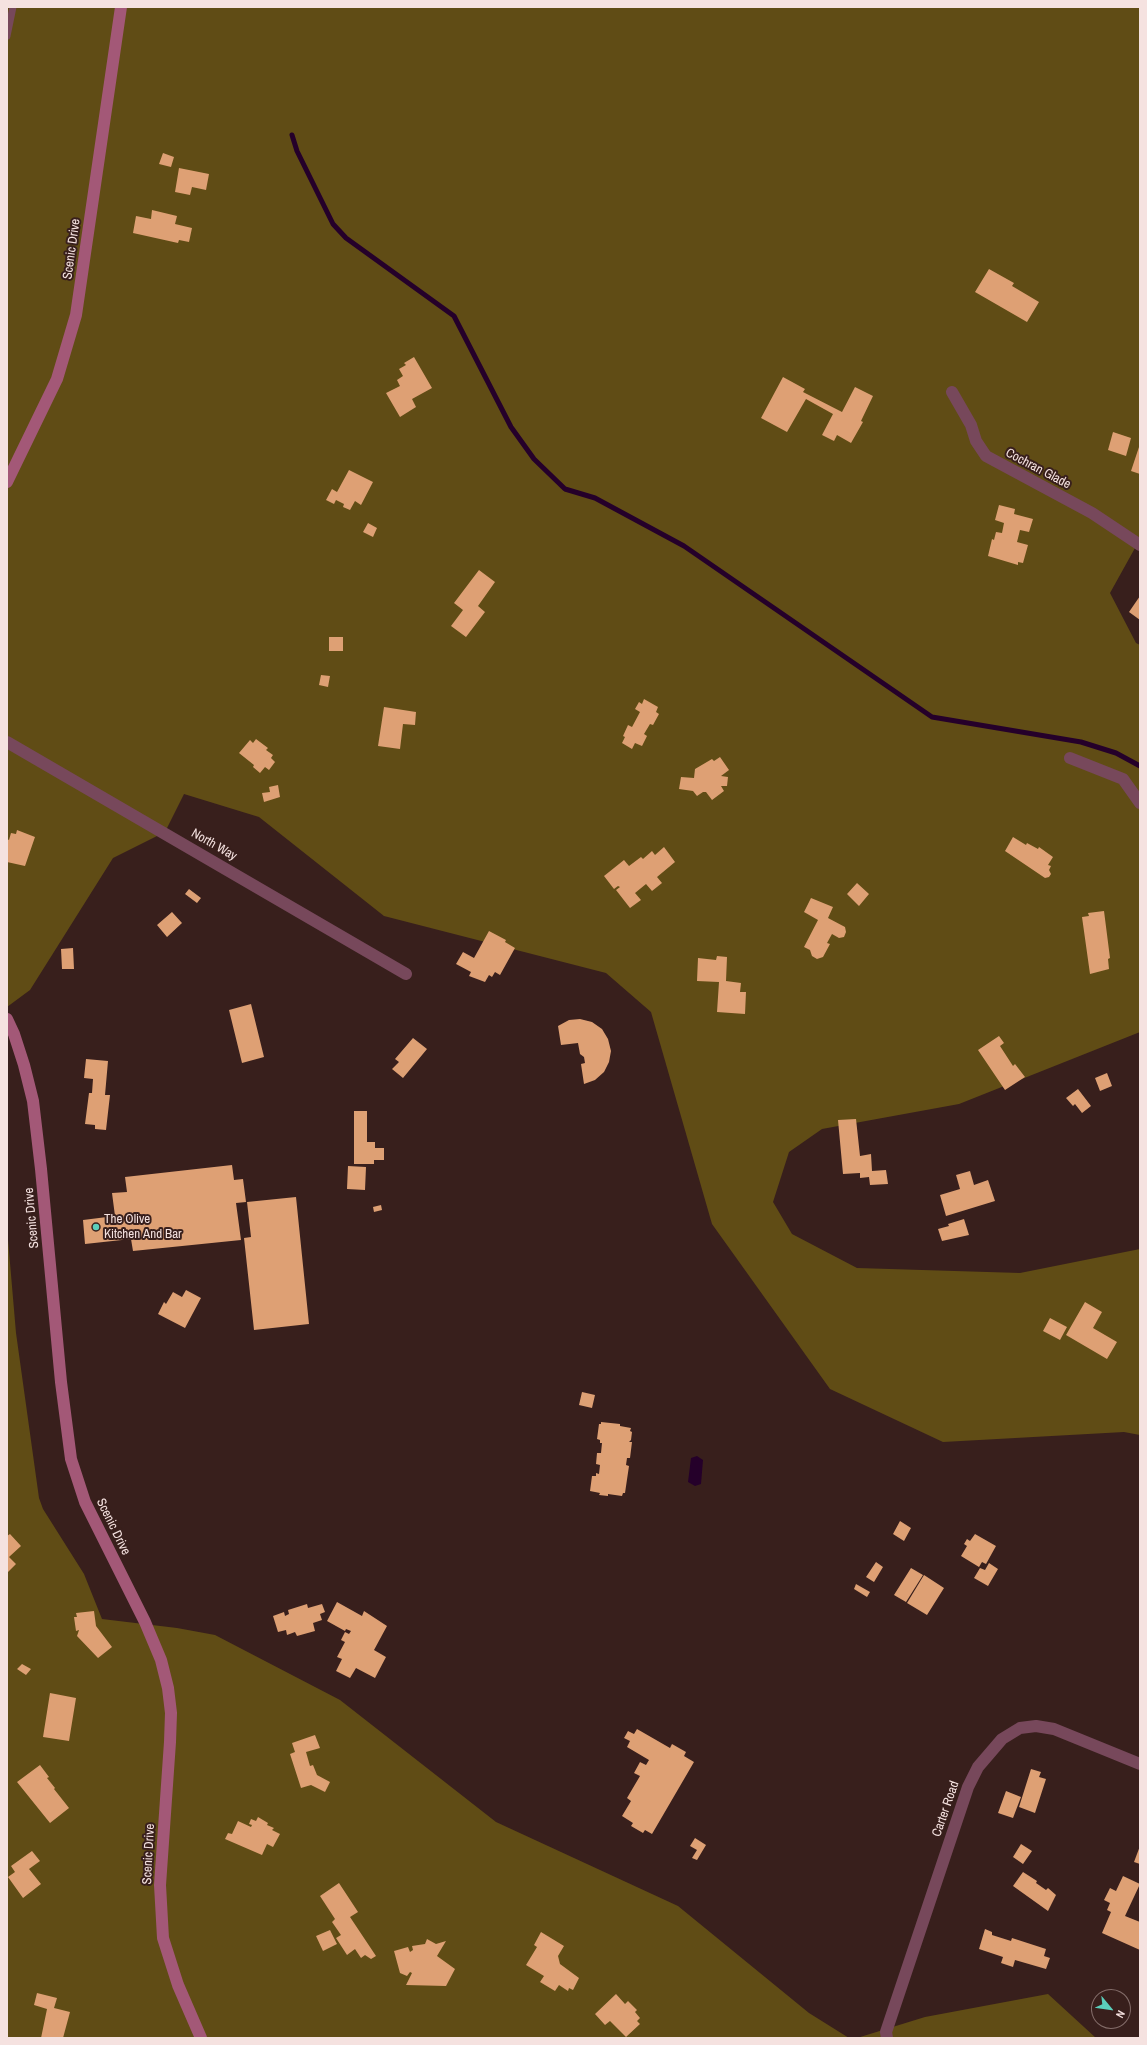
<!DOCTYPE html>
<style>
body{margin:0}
#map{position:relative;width:1147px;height:2045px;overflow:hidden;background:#381f1c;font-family:"Archivo Narrow",sans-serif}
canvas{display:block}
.frame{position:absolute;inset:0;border:8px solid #f5e2e0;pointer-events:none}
.north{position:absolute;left:1091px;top:1989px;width:40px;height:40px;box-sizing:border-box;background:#381f1c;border:1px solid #846d6a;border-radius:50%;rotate:119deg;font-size:11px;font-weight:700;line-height:16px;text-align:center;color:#f5e2e0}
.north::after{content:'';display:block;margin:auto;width:14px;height:18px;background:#5bcebb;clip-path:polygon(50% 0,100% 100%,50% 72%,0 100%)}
</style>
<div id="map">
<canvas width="1147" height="2045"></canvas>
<div class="frame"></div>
<div class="north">N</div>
</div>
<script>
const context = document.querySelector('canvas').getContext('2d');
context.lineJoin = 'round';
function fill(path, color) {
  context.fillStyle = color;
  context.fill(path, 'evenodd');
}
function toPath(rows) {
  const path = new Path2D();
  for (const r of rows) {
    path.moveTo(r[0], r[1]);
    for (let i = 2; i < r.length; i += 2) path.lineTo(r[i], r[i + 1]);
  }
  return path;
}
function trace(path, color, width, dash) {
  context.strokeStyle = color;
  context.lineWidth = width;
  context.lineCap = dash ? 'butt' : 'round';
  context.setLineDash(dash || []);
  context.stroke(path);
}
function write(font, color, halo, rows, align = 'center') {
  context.font = font + ' "Archivo Narrow",sans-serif';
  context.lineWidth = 4;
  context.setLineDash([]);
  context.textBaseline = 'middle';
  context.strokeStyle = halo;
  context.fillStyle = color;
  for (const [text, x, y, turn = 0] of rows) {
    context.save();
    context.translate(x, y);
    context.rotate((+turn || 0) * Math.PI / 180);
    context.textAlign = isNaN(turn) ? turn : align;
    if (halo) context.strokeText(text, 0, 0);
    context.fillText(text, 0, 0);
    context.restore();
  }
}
fill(toPath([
 [7,7,1140,7,1140,539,1110,593,1136,643,1140,645,1140,1032,959,1104,822,1129,789,1152,773,1202,792,1234,857,1268,1020,1273,1140,1249,1140,1435,1124,1432,943,1442,830,1389,712,1224,651,1012,606,973,384,916,259,817,184,794,165,832,113,858,30,990,7,1007],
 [7,1228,16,1333,39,1498,43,1509,84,1574,102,1619,177,1628,215,1635,340,1700,496,1822,678,1906,809,2013,849,2038,7,2038],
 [1048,1994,1096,2038,857,2038,925,2017]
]), '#604c15');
fill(toPath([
 [697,1456,703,1460,701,1484,695,1486,688,1482,691,1458]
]), '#25002a');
trace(toPath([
 [292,135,297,151,333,224,346,238,454,316,511,427,534,459,565,489,595,498,684,546,932,717,1081,742,1116,753,1140,766]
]), '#25002a', 5);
fill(toPath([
 [163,153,174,157,171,167,159,164],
 [179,168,209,174,206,190,192,187,190,195,175,192],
 [152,210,177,216,175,224,192,228,189,242,179,240,178,243,133,233,136,216,151,219],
 [989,269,1014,283,1012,286,1039,302,1027,322,975,292],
 [414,357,432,388,412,399,416,407,400,417,386,393,400,386,397,380,403,376,399,369,406,365,404,363],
 [783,377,805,389,803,392,842,412,855,387,873,396,861,421,863,422,851,443,837,435,834,441,822,435,833,414,806,399,787,432,761,418],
 [1113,432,1131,438,1126,456,1108,450],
 [1140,444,1140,474,1131,471],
 [349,470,373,482,361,505,355,501,350,510,343,507,344,504,336,500,334,504,326,500,332,489,337,492],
 [999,505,1015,509,1014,514,1033,519,1029,532,1020,530,1017,542,1028,545,1023,563,1018,562,1018,565,988,556,992,539,994,540,996,532,1002,533,1004,523,995,520],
 [368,523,377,528,373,537,363,532],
 [479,570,495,582,478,606,485,612,466,637,451,626,463,610,454,603],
 [1140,596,1140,620,1129,612],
 [329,637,343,637,343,651,329,651],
 [321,675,330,676,328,687,319,685],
 [644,699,658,707,656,712,659,714,653,725,650,724,644,734,647,736,642,746,635,743,632,749,622,743,625,737,623,736,628,725,632,727,640,712,635,709,639,702,642,704],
 [384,707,416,712,415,725,403,724,400,749,378,746],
 [256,739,268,748,266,750,273,755,271,758,275,762,269,770,265,767,260,773,253,767,254,765,239,753,250,740,253,743],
 [720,757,729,770,721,776,728,777,727,786,721,786,724,791,712,800,706,792,703,792,697,796,693,791,679,789,681,777,694,778,695,769,712,759,714,761],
 [278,785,280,797,264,802,262,793,270,792,269,787],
 [17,830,35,837,25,866,7,862,7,839,9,840,11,833,16,834],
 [1013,837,1026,845,1027,843,1038,849,1039,847,1053,857,1048,865,1051,866,1049,870,1051,874,1049,877,1045,878,1005,851],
 [664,847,675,862,657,877,662,883,652,891,646,884,635,893,641,900,630,908,616,890,620,887,618,886,614,889,604,876,624,860,629,866,641,857,643,859,652,851,655,855],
 [857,883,869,894,859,906,847,894],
 [189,889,201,898,197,903,185,894],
 [811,898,833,907,828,918,845,927,846,932,844,937,839,938,832,934,827,943,830,944,823,957,817,959,812,956,810,950,804,947,818,920,804,912],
 [1104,911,1110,958,1108,959,1109,969,1090,974,1082,917,1089,916,1088,913],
 [172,912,182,923,167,937,157,925],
 [489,931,506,940,505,942,515,948,500,975,495,972,492,977,489,975,485,982,469,976,471,972,456,964,463,952,474,958],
 [73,948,74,969,62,969,61,949],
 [717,956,727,957,726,981,741,983,740,992,746,992,745,1014,717,1012,719,982,697,981,698,958,716,960],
 [251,1004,264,1057,242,1063,229,1010],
 [580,1019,592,1022,602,1029,608,1039,611,1051,609,1062,604,1072,595,1080,584,1084,581,1064,585,1063,584,1057,580,1054,578,1043,561,1045,558,1026,569,1020],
 [999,1036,1004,1043,1000,1046,1013,1066,1015,1064,1025,1077,1005,1090,978,1050],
 [413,1038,427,1049,403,1078,392,1069,399,1062,395,1059],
 [86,1059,108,1061,105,1095,110,1095,106,1130,95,1129,95,1125,85,1124,89,1093,92,1093,93,1079,84,1078],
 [1107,1073,1112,1086,1100,1091,1095,1078],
 [1078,1089,1091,1106,1082,1113,1075,1104,1073,1106,1066,1098],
 [354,1111,367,1111,367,1142,375,1142,375,1148,384,1148,384,1160,374,1160,374,1164,354,1164],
 [856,1119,860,1156,871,1154,872,1171,886,1170,888,1184,870,1185,869,1177,860,1178,860,1173,843,1174,838,1120],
 [232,1165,234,1180,243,1179,246,1202,236,1203,241,1240,133,1251,131,1239,85,1244,83,1220,115,1216,112,1193,127,1192,125,1177],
 [348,1166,366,1167,365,1190,347,1189],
 [970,1171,974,1185,988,1180,995,1201,946,1216,940,1195,960,1189,956,1175],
 [296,1197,309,1324,254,1330,244,1238,251,1237,247,1202],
 [381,1205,382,1210,374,1212,373,1207],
 [964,1219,969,1235,942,1241,938,1229,949,1226,948,1224],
 [186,1290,201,1298,185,1328,158,1314,164,1302,166,1304,173,1292,182,1297],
 [1085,1302,1102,1312,1093,1328,1117,1342,1107,1359,1066,1335],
 [1050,1318,1067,1327,1060,1340,1043,1331],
 [582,1392,595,1395,592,1408,579,1405],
 [601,1422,620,1424,620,1426,631,1428,630,1431,632,1432,631,1440,629,1442,632,1442,630,1458,627,1458,626,1465,629,1466,625,1493,623,1493,622,1496,608,1494,608,1496,599,1495,600,1493,590,1491,592,1476,596,1476,596,1473,599,1474,600,1465,596,1464,597,1453,601,1453,602,1443,600,1443,600,1440,597,1439,599,1424,601,1424],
 [900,1521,911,1528,904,1541,893,1534],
 [10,1534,21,1546,9,1557,16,1564,7,1573,7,1536],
 [975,1534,996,1546,986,1564,982,1562,979,1567,961,1556,967,1546,964,1544,967,1539,970,1541],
 [876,1562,883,1567,874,1582,866,1577],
 [989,1563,998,1569,988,1586,974,1578,980,1568,985,1570],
 [911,1568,923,1575,906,1602,894,1595],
 [924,1575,944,1588,927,1615,907,1603],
 [856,1584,870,1592,867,1597,854,1589],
 [337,1602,362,1616,364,1611,387,1626,374,1650,386,1657,375,1678,356,1668,350,1678,336,1671,342,1659,337,1657,345,1642,341,1640,345,1632,349,1634,351,1631,346,1629,345,1631,327,1621],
 [307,1604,308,1608,322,1604,325,1612,320,1614,322,1620,313,1623,315,1631,297,1636,295,1632,287,1635,286,1630,278,1632,273,1616,284,1612,285,1616,289,1614,288,1610],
 [94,1611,96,1626,112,1647,98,1658,77,1636,79,1630,76,1631,74,1617,77,1617,76,1613],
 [22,1664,31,1669,26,1675,17,1669],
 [50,1693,76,1698,69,1741,43,1737],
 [637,1729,670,1748,672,1744,686,1752,684,1756,694,1762,652,1834,645,1830,643,1833,631,1826,633,1823,622,1816,631,1801,627,1798,640,1776,634,1773,640,1762,646,1765,649,1760,627,1747,630,1741,624,1738,628,1731,634,1734],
 [315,1735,320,1748,306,1752,310,1766,313,1765,317,1775,330,1782,325,1792,311,1785,301,1788,290,1754,295,1752,292,1743],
 [40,1765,49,1777,47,1778,55,1788,54,1789,69,1808,50,1823,17,1782],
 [1031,1769,1041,1772,1039,1777,1046,1779,1035,1813,1019,1807],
 [1006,1791,1021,1797,1013,1818,998,1813],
 [258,1817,268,1823,267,1825,274,1828,272,1830,280,1834,273,1847,267,1844,262,1855,225,1839,228,1833,232,1834,238,1821,251,1827,252,1825,249,1824,251,1819,256,1821],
 [695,1838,706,1845,697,1860,692,1858,697,1850,690,1846],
 [1021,1844,1032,1851,1023,1864,1013,1857],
 [1140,1846,1140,1864,1134,1862],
 [32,1851,40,1861,29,1869,41,1884,23,1898,8,1877,15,1872,11,1866],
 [1023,1872,1037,1881,1036,1883,1046,1890,1048,1888,1056,1895,1048,1911,1013,1886],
 [1123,1876,1140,1884,1125,1916,1140,1922,1140,1950,1102,1933,1111,1912,1107,1910,1110,1903,1104,1900,1110,1888,1116,1891],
 [339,1883,358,1912,350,1917,376,1956,371,1959,365,1955,361,1958,355,1949,347,1955,336,1938,341,1935,332,1922,335,1919,320,1896],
 [985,1929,992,1932,992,1935,1011,1941,1012,1938,1046,1949,1044,1956,1050,1958,1046,1969,1015,1960,1013,1967,1001,1963,1003,1957,979,1949],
 [330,1930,337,1944,323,1951,316,1936],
 [541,1932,564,1946,558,1956,560,1964,579,1978,573,1990,569,1988,568,1991,559,1985,555,1991,540,1982,544,1976,526,1965,537,1947,534,1945],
 [427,1939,436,1944,446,1941,437,1956,455,1969,446,1986,406,1985,412,1973,410,1972,407,1976,400,1973,394,1951,408,1947,410,1952,413,1950,412,1946,425,1944],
 [37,1993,57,1998,54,2008,70,2012,63,2038,41,2038,47,2009,34,2005],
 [616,1994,625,2004,628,2001,637,2010,635,2012,640,2018,637,2021,640,2024,626,2037,610,2021,605,2025,595,2014]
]), '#dea074');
trace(toPath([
 [7,36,13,7]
]), '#77485b', 7);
trace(toPath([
 [952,392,971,425,976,441,986,456,1092,513,1140,545],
 [7,742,406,974],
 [1070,758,1123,779,1140,803],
 [887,2038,886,2032,968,1787,978,1767,1002,1739,1020,1728,1036,1726,1054,1729,1140,1764]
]), '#77485b', 12);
trace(toPath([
 [7,482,57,379,76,315,121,7],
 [7,1019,14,1034,24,1065,33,1101,41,1169,61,1382,71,1459,85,1502,145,1622,161,1660,168,1688,171,1713,170,1742,160,1885,163,1938,178,1985,201,2038]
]), '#a35877', 12);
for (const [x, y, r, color] of [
 [96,1227,4,"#5bcebb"]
]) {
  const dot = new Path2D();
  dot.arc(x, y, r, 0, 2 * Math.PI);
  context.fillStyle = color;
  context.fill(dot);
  trace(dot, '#381f1c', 1.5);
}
write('13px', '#f5e2e0', '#381f1c', [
 ["Scenic Drive",72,249,-82],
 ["Cochran Glade",1038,469,28],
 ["North Way",214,845,30],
 ["Scenic Drive",32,1218,-95],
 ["Scenic Drive",113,1527,64],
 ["Carter Road",946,1809,-71],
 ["Scenic Drive",149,1854,-87]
]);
write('13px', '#f5e2e0', '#381f1c', [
 ["The Olive",104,1220],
 ["Kitchen And Bar",104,1235]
], 'left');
</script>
